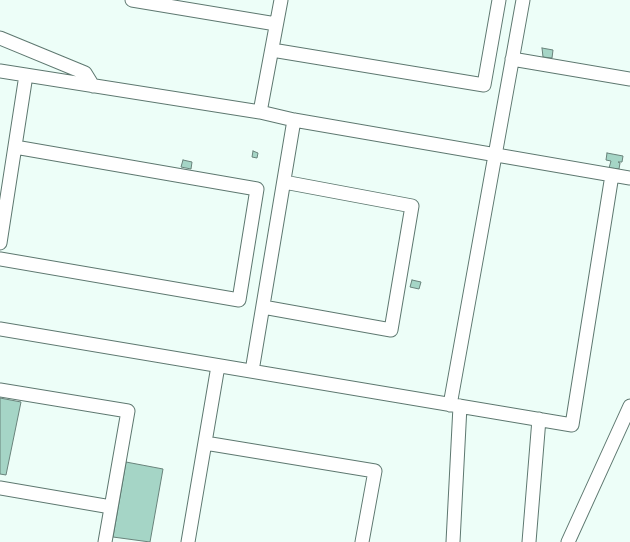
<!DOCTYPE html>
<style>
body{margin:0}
canvas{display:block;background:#edfef8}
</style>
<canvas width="630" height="542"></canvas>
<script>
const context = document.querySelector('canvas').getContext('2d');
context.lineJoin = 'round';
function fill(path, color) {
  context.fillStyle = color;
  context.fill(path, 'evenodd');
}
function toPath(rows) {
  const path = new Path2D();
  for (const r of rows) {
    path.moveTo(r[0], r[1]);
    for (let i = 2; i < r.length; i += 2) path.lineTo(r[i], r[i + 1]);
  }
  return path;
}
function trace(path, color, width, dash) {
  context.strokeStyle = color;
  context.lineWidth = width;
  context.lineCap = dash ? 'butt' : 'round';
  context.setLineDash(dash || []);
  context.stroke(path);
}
const building = toPath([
 [542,48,553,50,552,58,543,57,542,48],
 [253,151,258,153,257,158,252,157,253,151],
 [607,153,623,156,622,162,618,162,620,163,619,169,609,168,611,161,606,160,607,153],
 [183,160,192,162,191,169,181,167,183,160],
 [412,280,421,282,419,289,410,287,412,280],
 [0,398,21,402,6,475,0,474,0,398],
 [126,462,163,469,150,542,113,537,126,462]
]);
fill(building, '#a5d5c6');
trace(building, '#69837b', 1);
const street = toPath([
 [132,0,276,24],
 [0,38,85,73,93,86],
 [272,50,484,85,499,0],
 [512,59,630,79],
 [0,71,260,112,294,120,630,178],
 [260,112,281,0],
 [0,243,26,75],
 [0,259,239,300,257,189,15,147],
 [263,307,391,330,412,206,284,182],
 [0,329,572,425,612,175],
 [252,371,294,120],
 [0,390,128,411,105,542],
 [450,405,523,0],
 [205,443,375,471,362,542],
 [0,488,111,507],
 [188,542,218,366],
 [453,542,460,406],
 [529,542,539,419],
 [568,542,630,406]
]);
trace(street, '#5e7870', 15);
trace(street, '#fff', 13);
</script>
